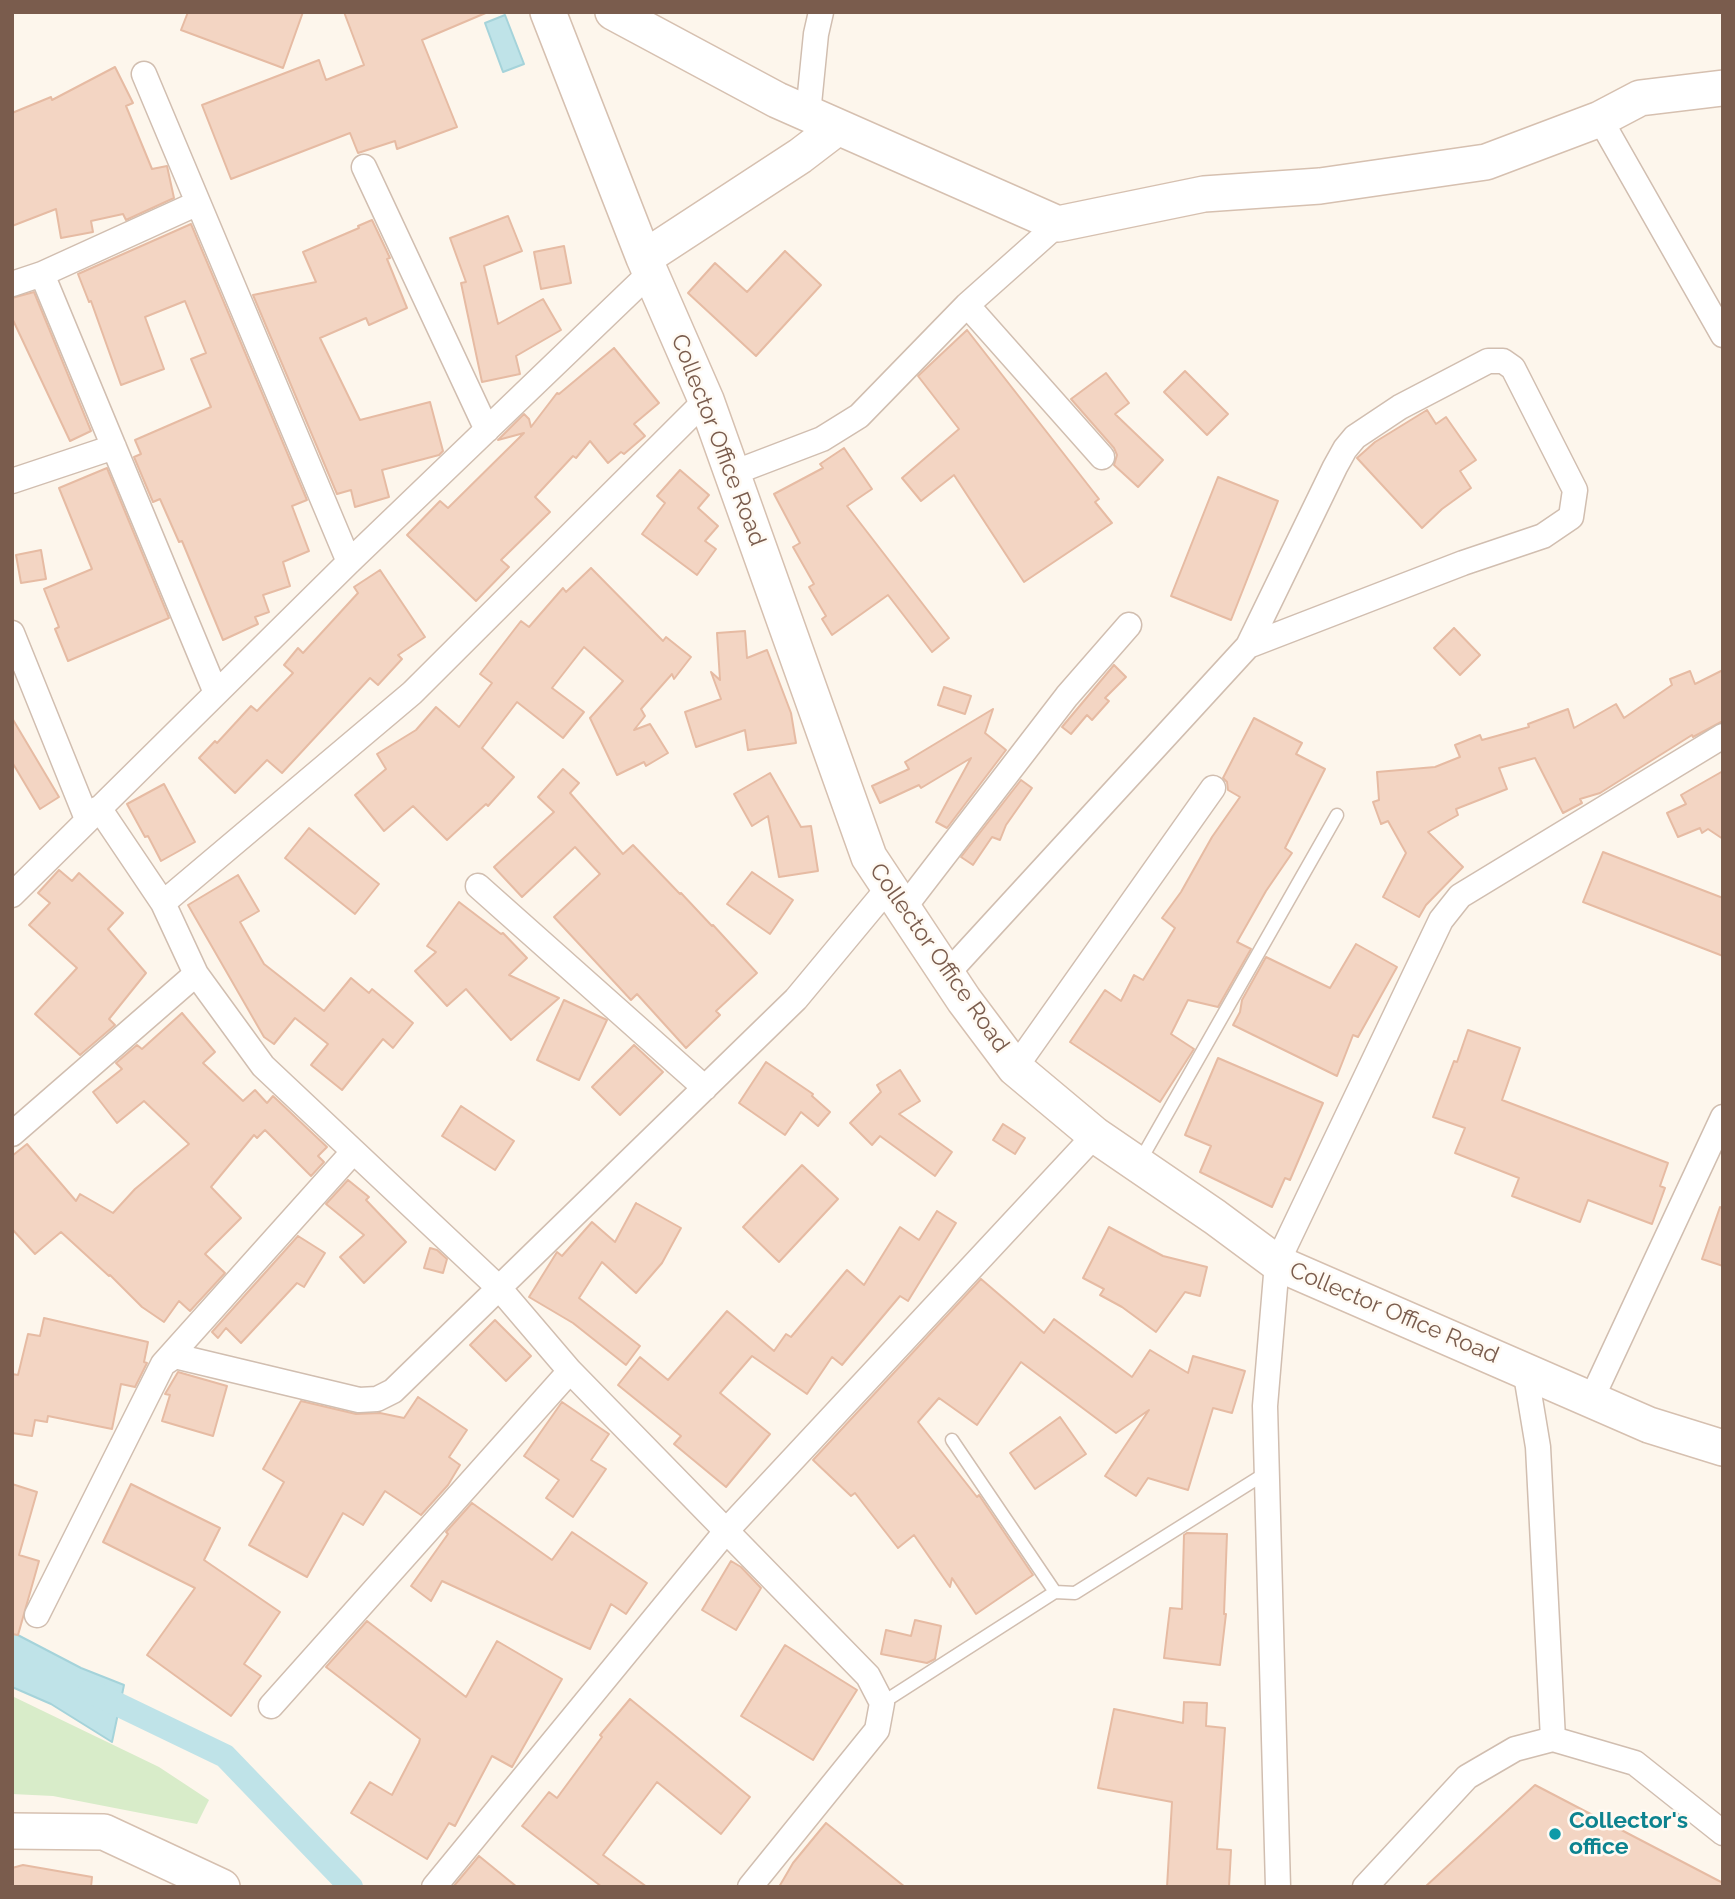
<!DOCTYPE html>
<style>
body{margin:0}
#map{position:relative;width:1735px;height:1899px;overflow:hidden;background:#fdf6ec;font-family:Raleway,sans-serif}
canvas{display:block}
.frame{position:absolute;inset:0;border:14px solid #7a5c4d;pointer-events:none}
</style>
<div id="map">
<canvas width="1735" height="1899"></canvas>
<div class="frame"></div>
</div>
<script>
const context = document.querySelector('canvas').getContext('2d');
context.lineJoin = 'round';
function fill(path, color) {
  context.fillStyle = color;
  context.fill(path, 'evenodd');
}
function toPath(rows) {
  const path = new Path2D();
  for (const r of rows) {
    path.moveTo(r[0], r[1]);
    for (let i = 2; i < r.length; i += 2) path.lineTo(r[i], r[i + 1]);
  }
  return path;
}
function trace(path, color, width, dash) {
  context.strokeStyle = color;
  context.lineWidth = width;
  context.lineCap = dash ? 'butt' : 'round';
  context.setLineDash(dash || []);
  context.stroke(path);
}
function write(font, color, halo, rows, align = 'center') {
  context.font = font + ' Raleway,sans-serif';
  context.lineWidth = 5;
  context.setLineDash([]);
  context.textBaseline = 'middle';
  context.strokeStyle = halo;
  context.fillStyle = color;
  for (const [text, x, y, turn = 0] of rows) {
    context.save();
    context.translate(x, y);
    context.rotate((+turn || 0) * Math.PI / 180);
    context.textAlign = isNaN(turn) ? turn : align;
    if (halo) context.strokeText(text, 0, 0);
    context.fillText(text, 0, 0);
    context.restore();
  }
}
fill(toPath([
 [12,1696,159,1767,209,1800,197,1824,53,1796,12,1794]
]), '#d8ecc9');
const water = toPath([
 [505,15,524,64,503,72,485,23,505,15],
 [12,1632,81,1668,124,1685,112,1742,51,1704,12,1687,12,1632]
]);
fill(water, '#bfe3e8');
trace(water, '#a5d3da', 2);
trace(toPath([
 [90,1691,225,1756,351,1887]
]), '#bfe3e8', 24);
const building = toPath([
 [188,12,303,12,283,68,181,30,188,12],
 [344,12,488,12,422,40,457,127,397,149,395,141,358,153,350,133,231,179,202,105,319,60,326,80,364,65,344,12],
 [115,67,133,103,126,106,152,169,167,166,174,198,126,220,123,214,91,221,93,232,61,238,56,209,12,226,12,113,51,97,52,100,115,67],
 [508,216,522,251,484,266,498,324,543,299,561,330,516,356,520,374,482,382,461,283,466,282,450,238,508,216],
 [372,220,390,258,387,259,407,308,369,325,366,318,320,338,360,420,430,402,443,451,439,455,382,470,389,497,355,507,351,490,337,494,253,295,316,282,303,252,359,228,358,226,372,220],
 [191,224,307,500,292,506,309,551,283,562,290,586,263,595,269,612,255,617,258,624,223,640,182,541,179,542,160,499,153,502,134,457,141,454,135,440,211,407,191,359,206,353,185,301,145,317,164,369,121,385,91,301,89,302,78,274,191,224],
 [564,246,571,283,541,289,534,252,564,246],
 [785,251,821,285,756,356,688,293,715,263,747,292,785,251],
 [34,292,91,431,70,441,12,318,12,298,34,292],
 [967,330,1099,499,1095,502,1112,523,1024,582,954,475,921,501,902,478,959,429,918,376,967,330],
 [614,348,659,403,634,424,645,436,624,454,621,452,608,463,590,441,576,458,573,456,535,497,550,512,501,560,509,567,476,601,407,535,440,501,448,508,524,433,498,440,524,414,529,419,531,427,557,393,559,394,614,348],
 [1185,371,1228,414,1207,435,1164,392,1185,371],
 [1106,373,1129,403,1115,414,1163,460,1138,487,1114,465,1117,455,1114,448,1071,399,1106,373],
 [1427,410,1436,424,1446,417,1476,460,1460,471,1471,488,1442,509,1422,528,1357,458,1375,442,1427,410],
 [844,448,872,489,847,506,949,638,932,652,888,595,832,635,822,619,826,616,809,587,814,584,793,547,800,543,774,494,823,468,820,464,844,448],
 [107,468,169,618,68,661,55,629,59,627,44,589,92,569,59,488,107,468],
 [680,470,709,495,698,508,718,526,705,541,716,549,697,575,642,534,665,503,657,496,680,470],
 [1218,477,1278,501,1231,620,1171,596,1218,477],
 [41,550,46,579,21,583,16,555,41,550],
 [591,568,663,641,666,637,691,657,674,679,672,674,641,709,645,716,634,730,650,724,668,753,646,766,644,762,617,775,590,718,623,681,584,647,552,688,584,712,563,738,517,702,482,748,514,777,488,806,486,804,447,840,413,806,384,831,355,795,386,769,377,754,416,730,436,707,459,727,492,683,480,674,521,621,529,627,563,588,566,592,591,568],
 [380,570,425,637,398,655,402,659,378,685,370,678,282,773,267,760,235,793,199,758,215,741,217,743,251,706,257,711,293,673,284,665,298,648,303,653,358,593,354,587,380,570],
 [1454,628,1480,655,1460,675,1434,648,1454,628],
 [745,631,747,658,767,650,791,713,796,743,748,750,745,730,696,747,685,712,721,699,711,672,720,680,717,633,745,631],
 [1114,665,1126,677,1105,698,1109,701,1092,720,1087,715,1071,734,1062,727,1114,665],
 [1723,670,1723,721,1693,737,1692,735,1600,793,1580,799,1582,803,1563,813,1535,758,1499,768,1507,789,1456,809,1458,815,1428,832,1463,867,1426,905,1419,917,1383,897,1406,853,1388,821,1381,824,1373,802,1379,800,1377,772,1435,767,1460,757,1455,745,1480,735,1482,740,1529,727,1528,724,1568,709,1574,728,1616,704,1624,718,1672,685,1670,679,1690,671,1695,684,1723,670],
 [944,687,971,696,965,714,938,705,944,687],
 [993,709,985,733,1006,750,947,828,936,822,971,758,921,788,919,785,880,803,872,786,909,769,905,762,993,709],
 [12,718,59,797,40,809,12,762,12,718],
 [1254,718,1302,743,1296,754,1325,769,1285,848,1292,853,1266,891,1237,942,1251,949,1218,1007,1188,1000,1171,1034,1194,1049,1160,1102,1070,1042,1105,990,1121,1001,1134,975,1143,980,1175,928,1162,918,1181,892,1212,837,1240,797,1228,790,1227,782,1223,778,1254,718],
 [563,769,579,783,570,793,623,854,633,845,680,894,681,893,712,926,713,925,757,973,716,1011,720,1015,686,1048,637,994,631,1000,554,917,600,874,575,847,522,897,494,867,554,812,538,797,563,769],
 [1723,771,1723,839,1708,829,1702,833,1700,828,1678,837,1667,813,1686,804,1681,795,1723,771],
 [770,773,801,827,811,826,818,871,779,877,768,816,752,826,734,794,770,773],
 [1021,780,1032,788,1006,825,1000,840,992,837,973,865,961,857,1021,780],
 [164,784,195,842,161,861,148,836,145,837,127,804,164,784],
 [309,828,379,884,355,914,285,858,309,828],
 [1603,852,1723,898,1723,956,1583,902,1603,852],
 [59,870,72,881,79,873,123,913,108,929,146,973,109,1019,115,1025,80,1055,35,1014,77,968,29,925,50,903,38,893,59,870],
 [752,872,793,900,770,934,727,904,752,872],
 [238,875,259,911,240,922,264,964,324,1011,351,978,369,993,372,989,413,1023,393,1048,383,1039,342,1090,311,1065,328,1044,295,1018,274,1044,264,1037,188,905,238,875],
 [459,902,501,934,503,933,527,958,509,975,559,998,511,1040,466,989,447,1006,415,971,436,952,427,946,459,902],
 [1356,944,1397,967,1358,1037,1353,1035,1337,1076,1233,1025,1240,1012,1242,1000,1266,957,1330,988,1356,944],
 [564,1000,607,1020,579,1080,537,1060,564,1000],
 [182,1013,215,1052,203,1063,243,1101,255,1090,267,1103,273,1096,327,1147,318,1156,324,1162,311,1176,265,1130,257,1138,254,1135,211,1187,241,1218,205,1254,225,1273,190,1311,179,1301,164,1322,142,1307,110,1275,109,1276,61,1232,35,1254,12,1229,12,1156,27,1144,76,1201,80,1194,113,1213,135,1189,189,1144,144,1101,117,1123,93,1092,122,1069,116,1063,137,1045,142,1049,182,1013],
 [1468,1030,1520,1048,1502,1100,1668,1163,1660,1186,1665,1188,1652,1224,1588,1200,1580,1222,1512,1196,1519,1178,1455,1153,1465,1128,1433,1117,1454,1061,1457,1062,1468,1030],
 [634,1045,663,1072,620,1115,592,1087,634,1045],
 [1218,1058,1323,1103,1290,1180,1285,1178,1272,1207,1200,1172,1211,1146,1185,1135,1218,1058],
 [766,1062,813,1094,812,1096,830,1112,818,1126,801,1112,785,1135,739,1103,766,1062],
 [900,1070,920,1101,899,1114,952,1152,935,1176,880,1136,872,1145,850,1123,881,1092,877,1085,900,1070],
 [461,1106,514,1141,495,1170,442,1136,461,1106],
 [1003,1124,1025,1138,1015,1154,993,1140,1003,1124],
 [802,1165,838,1199,779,1262,743,1227,802,1165],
 [348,1180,369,1197,366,1200,406,1242,364,1283,340,1257,364,1235,326,1204,348,1180],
 [636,1203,681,1228,662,1263,636,1293,602,1262,579,1298,640,1346,626,1365,573,1323,529,1297,557,1252,562,1256,592,1222,615,1242,636,1203],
 [1720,1207,1723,1208,1723,1266,1702,1259,1720,1207],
 [937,1211,956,1223,908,1301,900,1296,842,1365,832,1357,807,1394,752,1356,720,1393,770,1434,726,1487,674,1444,681,1436,618,1385,640,1357,668,1380,727,1311,774,1351,786,1334,791,1337,847,1270,864,1285,900,1227,919,1240,937,1211],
 [1109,1227,1163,1256,1207,1267,1200,1296,1185,1292,1156,1332,1122,1307,1100,1295,1104,1289,1083,1278,1109,1227],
 [298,1236,325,1253,304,1287,297,1283,241,1343,226,1328,218,1338,212,1332,298,1236],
 [430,1248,437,1250,447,1259,443,1273,424,1268,430,1248],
 [981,1279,1044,1333,1054,1319,1132,1377,1150,1350,1188,1373,1193,1356,1245,1371,1232,1413,1213,1408,1188,1490,1148,1478,1136,1496,1105,1476,1149,1410,1116,1433,1021,1362,977,1425,939,1398,918,1422,977,1497,979,1495,1033,1575,976,1614,952,1578,950,1587,914,1535,898,1548,855,1493,851,1496,813,1460,981,1279],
 [44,1318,148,1342,144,1362,147,1363,135,1387,121,1384,112,1429,48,1416,47,1422,35,1420,32,1436,12,1433,12,1374,18,1375,28,1334,40,1336,44,1318],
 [495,1320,531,1356,506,1381,470,1345,495,1320],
 [178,1372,227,1386,213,1436,162,1421,170,1395,165,1394,178,1372],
 [418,1397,467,1430,449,1457,460,1465,448,1485,421,1515,385,1491,363,1525,343,1513,307,1577,249,1545,284,1482,263,1469,301,1401,356,1414,380,1413,404,1418,418,1397],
 [562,1402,609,1434,591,1460,606,1469,573,1517,546,1498,559,1480,524,1456,562,1402],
 [1060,1417,1086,1454,1035,1489,1010,1453,1060,1417],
 [12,1484,37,1492,19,1555,39,1561,18,1635,12,1634,12,1484],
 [131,1484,220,1528,204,1560,280,1612,244,1664,261,1676,231,1716,147,1655,195,1588,103,1542,131,1484],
 [472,1503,552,1560,572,1532,647,1583,626,1614,611,1604,590,1649,442,1581,431,1601,411,1586,448,1534,446,1532,472,1503],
 [1187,1533,1227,1534,1224,1614,1226,1614,1220,1665,1164,1658,1170,1608,1182,1609,1184,1535,1187,1533],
 [731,1561,741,1567,761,1588,736,1630,702,1610,731,1561],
 [915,1620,941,1626,935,1659,927,1663,881,1654,886,1630,911,1636,915,1620],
 [367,1621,466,1697,497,1641,562,1679,512,1767,492,1756,455,1826,449,1823,427,1859,351,1813,370,1782,392,1795,419,1743,420,1739,326,1667,367,1621],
 [785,1645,857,1690,813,1760,741,1716,785,1645],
 [630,1699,750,1797,721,1834,657,1782,603,1855,647,1887,602,1887,522,1826,549,1792,557,1798,602,1737,600,1735,630,1699],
 [1184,1702,1207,1703,1206,1726,1225,1728,1217,1849,1231,1850,1229,1887,1167,1887,1172,1802,1098,1788,1114,1709,1183,1723,1184,1702],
 [1535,1785,1723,1883,1723,1887,1425,1887,1535,1785],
 [826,1823,905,1887,779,1887,793,1863,826,1823],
 [479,1856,517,1887,453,1887,479,1856],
 [23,1865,92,1877,91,1887,12,1887,12,1868,23,1865]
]);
fill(building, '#f3d5c3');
trace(building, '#e6bba3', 2);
const lane = toPath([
 [1140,1161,1337,815],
 [952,1440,1055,1592,1075,1593,1266,1473],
 [882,1703,1055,1592]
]);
const street = toPath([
 [144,74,349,562],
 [808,114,816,34,821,12],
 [1600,119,1723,335],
 [364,167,487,430],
 [42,274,216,693],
 [12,284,42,274,198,203],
 [967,305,1102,457],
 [733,473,822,439,859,416,967,305,1058,224],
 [12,481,114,447],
 [12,633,87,819],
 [99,808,163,903,196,974,263,1066,500,1289,570,1371,868,1676,882,1703,877,1730,750,1887],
 [478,886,705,1088],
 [12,895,349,562,651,272],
 [163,903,412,693,706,400],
 [903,909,1067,696,1129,625],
 [946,975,1248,646,1463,563,1543,536,1571,517,1575,490,1513,368,1503,361,1488,361,1400,407,1355,437,1345,449,1335,467,1248,646],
 [1015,1068,1213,788],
 [12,1134,196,974],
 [163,1364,353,1152],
 [1525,1369,1538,1447,1553,1739,1635,1763,1723,1833],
 [1591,1400,1723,1117],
 [37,1615,163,1364,175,1356,359,1400,377,1399,393,1391,796,999,889,887],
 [271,1706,570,1371],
 [434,1887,727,1530,1095,1135],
 [1278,1887,1265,1406,1277,1263,1441,920,1460,896,1723,736],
 [1365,1887,1467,1777,1515,1749,1553,1739]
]);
const secondary = toPath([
 [548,12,644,258,706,400,869,857,964,1000,1015,1068,1095,1135,1215,1217,1277,1263,1649,1425,1723,1448],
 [613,12,777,100,1058,224,1204,194,1320,186,1486,162,1600,119,1640,98,1723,88],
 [644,258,800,156,838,127],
 [12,1831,104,1832,222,1887]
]);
trace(lane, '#d1beb0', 15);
trace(street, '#d1beb0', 27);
trace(secondary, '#d6c0b0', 38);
trace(lane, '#fff', 12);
trace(street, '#fff', 24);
trace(secondary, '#fff', 35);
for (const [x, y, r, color] of [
 [1555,1834,7,"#0f9aa8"]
]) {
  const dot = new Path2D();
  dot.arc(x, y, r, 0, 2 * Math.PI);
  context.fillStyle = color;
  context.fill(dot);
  trace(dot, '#fffaf3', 2.5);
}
write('23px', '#7a5c4d', '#fffaf3', [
 ["Collector Office Road",718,440,69],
 ["Collector Office Road",939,958,55],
 ["Collector Office Road",1394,1313,23]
]);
write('bold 23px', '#0d838f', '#fffaf3', [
 ["Collector's",1569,1821],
 ["office",1569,1847]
], 'left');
</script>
